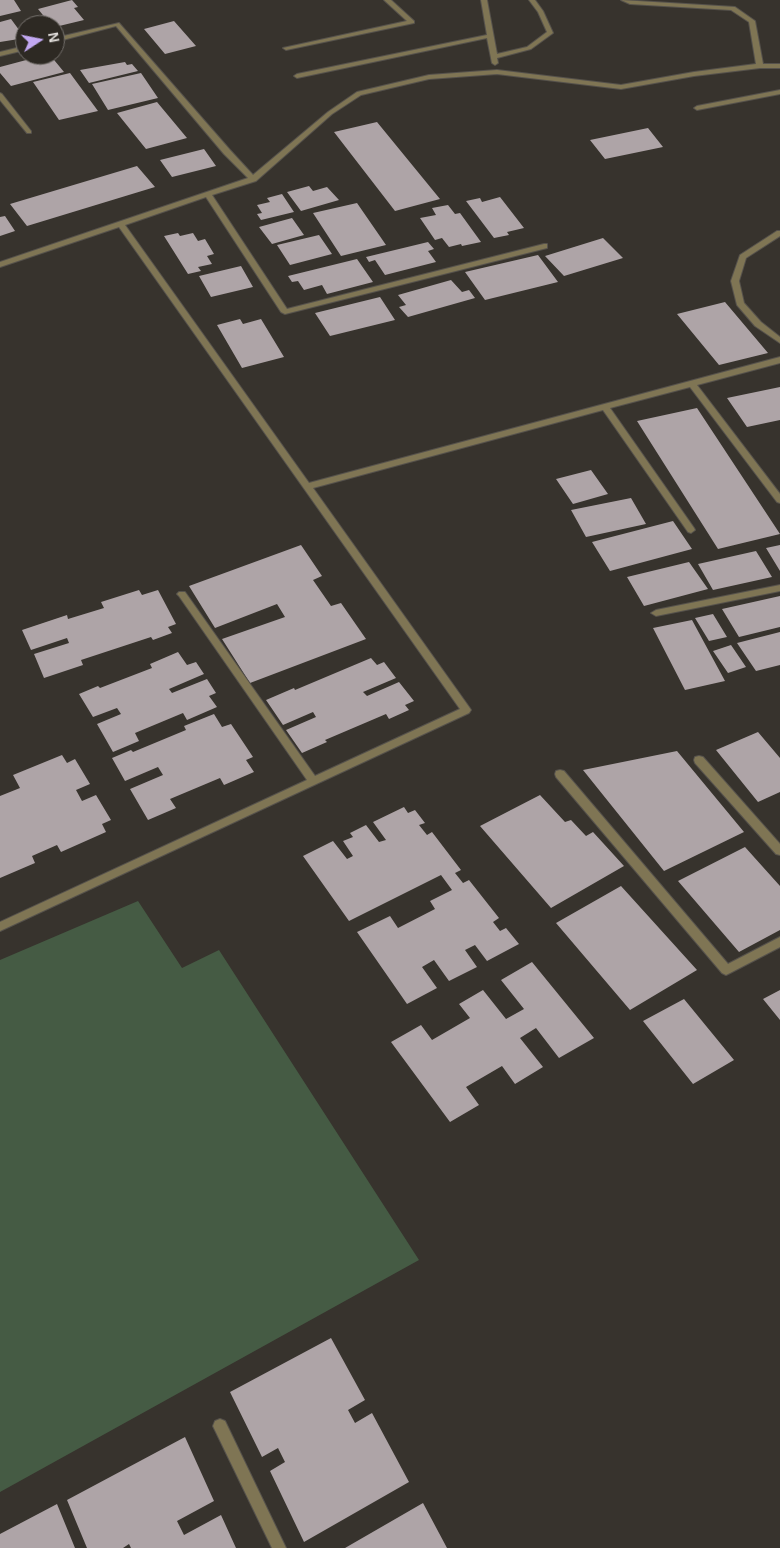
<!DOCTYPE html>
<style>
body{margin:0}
#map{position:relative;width:780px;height:1548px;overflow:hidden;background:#37332d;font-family:Helvetica,sans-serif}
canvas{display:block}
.north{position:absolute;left:15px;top:15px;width:50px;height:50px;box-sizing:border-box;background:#2d2923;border:1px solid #75716d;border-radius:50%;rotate:79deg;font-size:14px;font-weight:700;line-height:20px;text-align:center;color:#e1dedb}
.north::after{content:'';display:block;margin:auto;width:18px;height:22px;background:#c2a8f2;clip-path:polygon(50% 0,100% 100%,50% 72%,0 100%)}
</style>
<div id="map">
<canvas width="780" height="1548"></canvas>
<div class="north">N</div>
</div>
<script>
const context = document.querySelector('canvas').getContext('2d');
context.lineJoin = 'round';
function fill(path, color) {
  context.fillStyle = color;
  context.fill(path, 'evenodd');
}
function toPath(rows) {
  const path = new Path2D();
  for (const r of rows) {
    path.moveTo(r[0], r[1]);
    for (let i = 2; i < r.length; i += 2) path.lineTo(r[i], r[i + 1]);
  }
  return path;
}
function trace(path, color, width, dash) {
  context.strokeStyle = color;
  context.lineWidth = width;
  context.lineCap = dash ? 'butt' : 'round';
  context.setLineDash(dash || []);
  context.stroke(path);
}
fill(toPath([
 [138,901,182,968,219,950,419,1260,0,1492,0,960]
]), '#455b44');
fill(toPath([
 [0,0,14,0,21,11,0,16],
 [72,0,78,7,74,8,84,20,55,27,55,25,51,25,38,9],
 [11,19,25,38,0,42,0,22],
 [174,21,196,46,165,54,144,29],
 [45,55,50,55,64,72,11,86,0,73,0,67],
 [125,62,127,65,132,64,138,71,89,83,80,70],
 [70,73,98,111,59,120,33,82],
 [141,73,158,98,108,110,92,84],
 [157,102,187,138,146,149,117,113],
 [377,122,440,199,395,211,334,132],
 [648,128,663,147,605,159,590,140],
 [204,149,216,166,172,177,160,160],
 [137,166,155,187,27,226,10,204],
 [309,186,313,191,327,187,339,200,301,211,287,192],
 [282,194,294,212,261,220,257,214,262,213,257,205,270,202,267,198],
 [500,197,524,228,507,232,509,235,494,238,466,201,480,198,482,202],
 [357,203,386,245,341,256,313,213],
 [448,205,455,214,460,213,481,242,462,246,461,244,449,247,442,238,435,240,420,218,436,215,432,208],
 [5,216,15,231,0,236,0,217],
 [292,218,304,235,272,244,259,227],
 [178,233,180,236,193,233,198,241,205,239,214,254,207,256,212,264,198,267,201,271,188,274,164,236],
 [319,235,332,254,290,265,277,245],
 [603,238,623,258,564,276,545,256],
 [428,242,434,249,428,251,436,262,385,275,375,260,369,262,366,257],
 [538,255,558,282,485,300,465,272],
 [357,259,373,282,327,294,322,285,304,290,298,281,292,282,288,276],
 [241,266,253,287,211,297,199,276],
 [451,280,462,292,469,290,475,298,408,317,399,307,406,305,398,295],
 [380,297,395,320,330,336,315,313],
 [725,302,768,353,719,365,677,314],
 [240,319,243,324,261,319,284,357,242,368,217,325],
 [780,387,780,420,747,427,727,398],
 [697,408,780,534,718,549,637,421],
 [591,470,608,494,573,504,556,479],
 [631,498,646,524,586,537,571,510],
 [673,521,692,549,610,571,592,542],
 [301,545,322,576,313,580,331,606,341,603,366,639,250,683,222,639,285,617,277,604,215,628,189,586],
 [780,545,780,571,766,548],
 [756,551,772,577,713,590,698,564],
 [689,562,708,589,644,606,627,577],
 [139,590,142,595,158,590,176,624,168,627,172,633,153,640,151,637,81,660,83,665,44,678,34,654,69,643,67,638,31,650,22,630,67,615,68,619,104,608,101,602],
 [780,596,780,627,739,637,722,609],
 [713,614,727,637,709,641,695,618],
 [692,620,725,681,685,690,653,628],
 [780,632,780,665,756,671,737,643],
 [731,645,746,667,728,673,713,651],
 [178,652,187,665,196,662,204,674,169,689,172,693,207,679,216,693,209,696,217,707,187,720,183,713,135,733,139,741,113,752,97,724,121,714,117,708,93,717,79,694,98,686,100,688,152,668,150,664],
 [371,658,377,665,384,662,396,678,363,692,367,696,399,682,414,701,405,705,409,710,389,719,386,714,325,740,327,742,302,753,286,730,316,717,313,712,283,725,266,700,294,688,295,690],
 [214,714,222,727,231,724,253,757,246,760,254,772,224,785,220,778,170,799,176,808,148,820,130,789,163,775,158,767,125,781,112,758,131,750,133,752,186,730,184,726],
 [758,732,780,758,780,792,758,802,716,750],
 [677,751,744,832,664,871,583,770],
 [62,755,67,763,75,759,90,784,76,790,82,801,96,795,111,820,102,824,106,832,61,852,57,845,32,856,35,863,0,878,0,796,20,788,13,775],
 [540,795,565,822,571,820,586,836,593,832,624,866,551,908,480,826],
 [404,807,408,813,415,810,425,823,419,825,427,835,432,832,461,870,455,873,463,883,469,880,499,918,493,922,500,931,506,928,519,944,487,961,475,945,465,950,477,967,449,981,434,960,422,967,437,988,407,1004,357,932,390,916,398,928,435,909,430,901,452,890,441,875,349,921,303,856,333,841,347,859,353,856,343,841,353,837,350,833,366,825,379,842,386,840,373,822],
 [745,847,780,886,780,930,739,952,678,881],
 [621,886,697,970,630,1010,556,923],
 [532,962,594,1038,559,1058,536,1028,520,1038,543,1067,515,1084,502,1066,466,1087,479,1105,450,1122,391,1042,421,1025,432,1040,470,1018,459,1004,483,990,506,1019,524,1009,501,980],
 [780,990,780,1020,763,999],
 [684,999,734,1060,693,1084,643,1021],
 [331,1338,365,1400,348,1410,355,1423,372,1413,409,1482,304,1542,270,1471,285,1462,278,1448,262,1457,230,1392],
 [185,1437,214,1501,177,1521,184,1535,221,1515,236,1548,131,1548,129,1544,123,1548,87,1548,67,1500],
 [423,1503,447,1548,345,1548],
 [57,1504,75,1548,0,1548,0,1534]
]), '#aea4a7');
const minor = toPath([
 [384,0,391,0,414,21,414,23,286,50,283,48,407,21,384,0],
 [481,0,487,0,497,54,527,47,547,32,538,12,529,0,535,0,543,11,553,33,531,49,497,58,498,63,495,65,492,63,487,38,297,78,294,76,297,74,487,35,481,0],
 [621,0,735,7,755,21,763,64,780,64,780,68,760,68,694,76,621,89,497,74,429,79,361,95,332,114,256,181,212,195,287,309,544,244,547,244,547,248,285,314,281,312,206,197,125,225,309,483,780,357,780,363,697,385,780,494,780,503,777,502,690,387,610,408,694,528,695,530,691,533,688,532,603,410,313,488,469,707,471,710,469,713,0,931,0,922,307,780,179,596,177,594,179,592,185,592,315,776,460,709,119,227,0,267,0,262,248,178,224,154,116,26,55,42,55,38,119,23,230,150,253,175,328,112,357,92,429,75,497,70,621,85,694,72,756,64,749,22,731,10,630,4,621,0],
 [25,46,25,50,0,56,0,52,25,46],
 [780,90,780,94,697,110,694,108,697,106,780,90],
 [0,93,2,94,31,131,31,133,27,133,0,100,0,93],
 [777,231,780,231,780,236,746,258,739,281,744,303,761,322,780,337,780,343,755,326,737,305,731,281,740,255,777,231],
 [780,585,780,591,656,616,651,613,656,610,780,585],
 [699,756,703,757,780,844,780,855,776,854,695,763,694,760,695,757,699,756],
 [560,770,564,771,728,964,780,937,780,947,730,973,726,975,722,973,556,777,555,774,556,771,560,770],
 [220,1419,225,1421,286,1548,272,1548,213,1426,215,1421,220,1419]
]);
trace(minor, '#56524c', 2);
fill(minor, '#7f7554');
</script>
